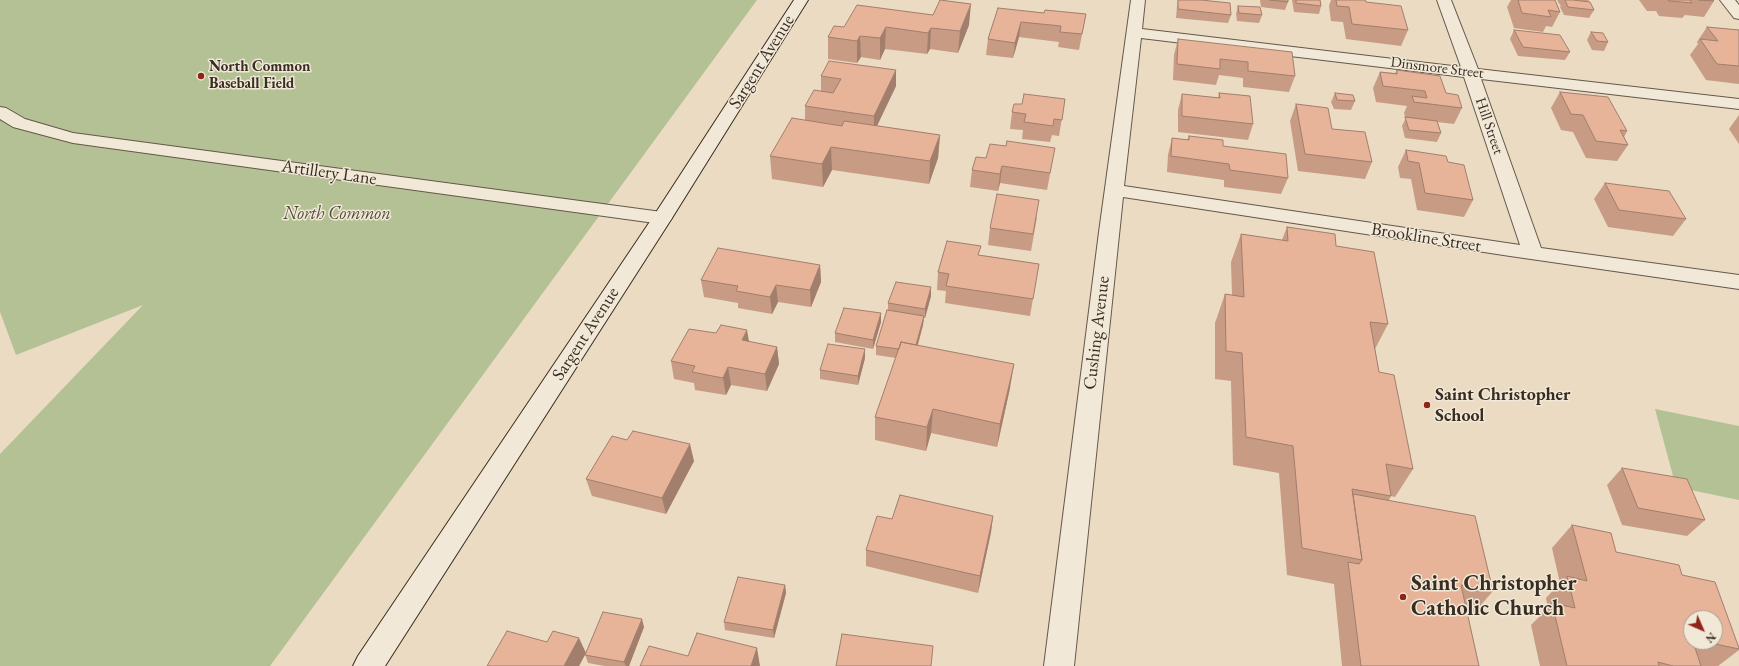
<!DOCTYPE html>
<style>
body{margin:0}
#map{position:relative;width:1739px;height:666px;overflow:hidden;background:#eadbc2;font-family:"EB Garamond",serif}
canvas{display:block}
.north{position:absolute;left:1683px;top:610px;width:40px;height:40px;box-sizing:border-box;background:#f1e8d7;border:1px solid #a79d8f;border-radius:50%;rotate:135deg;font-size:11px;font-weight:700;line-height:16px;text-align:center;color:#382d22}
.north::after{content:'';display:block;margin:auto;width:14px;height:18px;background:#8f2418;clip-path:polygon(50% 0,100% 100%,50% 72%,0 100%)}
</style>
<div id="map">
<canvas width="1739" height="666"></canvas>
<div class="north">N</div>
</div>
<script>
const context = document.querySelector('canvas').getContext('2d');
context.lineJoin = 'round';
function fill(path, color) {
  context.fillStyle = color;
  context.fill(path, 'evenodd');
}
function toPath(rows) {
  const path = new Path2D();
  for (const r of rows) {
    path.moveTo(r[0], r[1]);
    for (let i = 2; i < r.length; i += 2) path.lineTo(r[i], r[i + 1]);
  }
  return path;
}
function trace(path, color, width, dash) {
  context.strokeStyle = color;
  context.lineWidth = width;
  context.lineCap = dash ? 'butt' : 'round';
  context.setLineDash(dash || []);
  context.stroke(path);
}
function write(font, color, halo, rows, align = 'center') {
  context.font = font + ' "EB Garamond",serif';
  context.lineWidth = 3;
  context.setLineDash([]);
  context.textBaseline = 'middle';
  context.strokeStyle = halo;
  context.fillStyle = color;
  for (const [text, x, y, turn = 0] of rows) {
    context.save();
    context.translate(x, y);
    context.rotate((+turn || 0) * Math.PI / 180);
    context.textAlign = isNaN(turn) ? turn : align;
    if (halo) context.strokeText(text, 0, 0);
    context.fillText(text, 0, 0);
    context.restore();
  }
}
fill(toPath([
 [0,0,757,0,270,666,0,666,0,454,143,305,16,355,0,312],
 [1655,409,1739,426,1739,500,1676,487]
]), '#b4c195');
const street = toPath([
 [1131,0,1145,0,1142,29,1461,67,1437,0,1451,0,1478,69,1739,99,1739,109,1481,79,1541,248,1739,275,1739,289,1510,256,1123,197,1074,666,1044,666,1099,232,1131,0],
 [1141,38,1464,77,1520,245,1124,186,1141,38],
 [1720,0,1735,0,1739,5,1739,19,1734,18,1720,0],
 [0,107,6,108,25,119,73,133,662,212,669,214,672,218,669,222,662,224,73,143,13,127,0,119,0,107]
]);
const secondary = toPath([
 [794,0,808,0,672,218,385,666,353,666,358,656,653,217,794,0]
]);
trace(street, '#64584a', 2);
trace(secondary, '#382d22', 2);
fill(street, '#f1e8d7');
fill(secondary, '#f1e8d7');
fill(toPath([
 [1178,0,1201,0,1231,15,1228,23,1176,18,1177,6],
 [1260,0,1288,0,1288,2,1285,10,1261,7],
 [1292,0,1320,0,1321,6,1319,14,1294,12],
 [1331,0,1365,0,1366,2,1408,30,1401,46,1346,39,1343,22,1331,21,1329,6],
 [1511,0,1555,0,1560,12,1552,27,1546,26,1543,32,1514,28,1507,7],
 [1557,0,1589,0,1588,2,1594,10,1589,18,1564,15,1560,7,1561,5,1560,5],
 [1639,0,1713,0,1714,1,1704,17,1685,15,1682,18,1659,16,1656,11,1647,11],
 [1238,6,1262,15,1259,23,1237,21,1236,14],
 [998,8,1044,13,1086,14,1079,50,1058,47,1059,42,1019,37,1013,58,986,55,988,39],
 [969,25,958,53,930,49,927,54,885,49,880,60,861,57,857,63,828,59,828,37,844,27],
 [1707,27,1739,30,1739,84,1706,80,1690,55,1698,44,1697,42],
 [1514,30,1570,52,1565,60,1518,56,1510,39],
 [1591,32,1608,42,1604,51,1592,50,1587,40],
 [1178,39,1295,76,1289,92,1243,87,1243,78,1219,75,1216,85,1173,80,1174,55],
 [1397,70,1446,93,1462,108,1454,124,1437,122,1441,133,1437,142,1405,138,1402,126,1406,118,1404,113,1407,106,1376,102,1373,88,1380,72,1395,73],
 [821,76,896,86,877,126,940,135,938,158,929,184,832,170,823,187,772,179,770,156,805,120,805,106,821,91],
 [1560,92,1627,131,1624,137,1628,145,1617,161,1586,158,1573,132,1561,130,1551,108],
 [1219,93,1253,124,1248,140,1178,132,1178,110,1182,94,1218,98],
 [1335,93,1355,101,1351,110,1334,109,1331,102],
 [1065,99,1059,136,1052,135,1050,142,1022,139,1023,130,1010,129,1012,112,1022,104],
 [1296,104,1372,162,1365,179,1298,171,1290,121],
 [1739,115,1739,144,1729,129],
 [1189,136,1223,146,1288,178,1281,194,1224,187,1224,180,1167,172,1168,155,1172,138,1187,140],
 [1406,150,1448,162,1473,200,1464,217,1417,210,1411,179,1400,178,1398,167],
 [986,158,1052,164,1047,190,1000,183,998,191,970,187,972,170],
 [1605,183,1686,219,1673,236,1608,227,1594,199],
 [1037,217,1031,251,988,245,990,228],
 [1287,227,1336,246,1388,324,1375,349,1379,372,1413,469,1395,497,1391,496,1389,500,1493,591,1474,613,1467,611,1479,666,1342,666,1334,584,1287,575,1279,473,1233,465,1231,381,1215,379,1215,323,1225,294,1232,295,1231,262,1241,234,1282,240],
 [980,255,1039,264,1030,316,945,303,946,291,937,290,938,272],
 [820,265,821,282,811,307,778,302,772,314,738,308,738,303,704,297,701,280],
 [931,296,925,318,924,318,923,325,918,345,1010,388,997,447,931,433,926,451,875,440,875,417,896,358,876,355,876,346,888,310,888,303],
 [881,313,881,322,873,349,835,342,835,333],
 [749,342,777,347,779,364,767,391,731,385,726,395,695,390,694,383,674,379,671,361],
 [865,358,858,385,820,379,820,370],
 [627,440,694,461,666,514,592,496,586,479],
 [1622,468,1705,520,1687,536,1622,525,1607,485],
 [993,516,991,532,978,593,866,566,866,550,892,519],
 [1572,525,1616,552,1682,575,1739,648,1739,650,1718,666,1540,666,1531,625,1548,608,1546,598,1560,583,1552,548],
 [1691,618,1715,642,1691,642],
 [785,585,786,593,774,638,725,630,724,622],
 [644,627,629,666,605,666,588,663,585,654,579,666,487,666,547,642,586,653]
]), '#c79b84');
fill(toPath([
 [971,4,969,25,958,53,960,31],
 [1021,22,1019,37,1013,58,1015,43],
 [886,27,885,49,880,60,880,38],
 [931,28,930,49,927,54,928,33],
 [860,36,861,57,857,63,857,41],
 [896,70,896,86,874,132,874,116],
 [940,135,938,158,929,184,930,161],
 [831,147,832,170,823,187,822,164],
 [1002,166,1000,183,998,191,1000,174],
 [820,265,821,282,811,307,810,290],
 [776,285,778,302,772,314,770,297],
 [931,287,931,296,925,318,925,309],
 [881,313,881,322,873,349,873,340],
 [924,316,923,325,913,361,914,352],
 [747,330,750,347,742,340],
 [777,347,779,364,767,391,765,374],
 [865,349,865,358,858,385,858,376],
 [1014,364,1010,388,997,447,1000,424],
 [728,367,731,385,726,395,723,378],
 [933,409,931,433,926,451,927,427],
 [690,444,694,461,666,514,662,498],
 [993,516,991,532,978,593,980,576],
 [785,585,786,593,774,638,773,630],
 [642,619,644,627,629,666,626,666,624,662],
 [579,638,586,653,579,666,564,666],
 [757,648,760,666,751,666]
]), '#a27e6c');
const building = toPath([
 [940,0,971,4,960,31,931,28,928,33,886,27,880,38,860,36,857,41,828,37,834,26,844,27,857,5,933,15,940,0],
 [1178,0,1201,0,1230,3,1231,15,1178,9,1178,0],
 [1270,0,1288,0,1288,2,1270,0],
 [1296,0,1320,0,1321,6,1296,3,1296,0],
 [1336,0,1365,0,1366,2,1401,6,1408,30,1352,24,1349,7,1337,6,1336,0],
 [1518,0,1555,0,1560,12,1548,10,1551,17,1522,13,1518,0],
 [1565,0,1573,0,1590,2,1594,10,1568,7,1565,0],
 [1668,0,1690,0,1692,3,1669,1,1668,0],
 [1699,0,1713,0,1714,1,1699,0],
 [1238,6,1260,7,1262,15,1239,13,1238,6],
 [998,8,1044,13,1045,10,1086,14,1082,34,1060,32,1061,26,1021,22,1015,43,988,39,998,8],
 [1707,27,1739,30,1739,66,1717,64,1700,39,1718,41,1707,27],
 [1514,30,1560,35,1570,52,1523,47,1514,30],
 [1591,32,1603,33,1608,42,1597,41,1591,32],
 [1178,39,1292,52,1295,76,1248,71,1248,62,1220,59,1220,69,1177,64,1178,39],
 [829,61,896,70,874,116,805,106,814,90,833,93,841,79,821,76,829,61],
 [1397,70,1440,76,1446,93,1458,95,1462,108,1414,102,1412,96,1427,98,1425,91,1383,86,1380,72,1397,74,1397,70],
 [1560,92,1608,97,1627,131,1620,130,1628,145,1596,141,1583,115,1571,114,1560,92],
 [1219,93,1250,96,1253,124,1182,116,1182,94,1220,98,1219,93],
 [1335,93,1353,95,1355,101,1337,100,1335,93],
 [1024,94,1065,99,1062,120,1054,119,1053,126,1024,122,1026,114,1012,112,1014,104,1022,104,1024,94],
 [1296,104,1328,108,1332,129,1365,132,1372,162,1305,154,1296,104],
 [1405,117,1437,121,1441,133,1409,130,1405,117],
 [792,118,842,126,844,121,940,135,930,161,831,147,822,164,770,156,792,118],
 [1189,136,1223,140,1223,146,1286,154,1288,178,1230,170,1229,164,1171,156,1172,138,1189,140,1189,136],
 [1007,141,1055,148,1050,173,1002,166,1000,174,972,170,976,157,986,158,990,144,1006,146,1007,141],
 [1406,150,1446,156,1448,162,1464,165,1473,200,1425,193,1419,163,1408,161,1406,150],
 [1605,183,1669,191,1686,219,1619,210,1605,183],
 [997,194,1039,200,1033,234,990,228,997,194],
 [1287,227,1335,234,1336,246,1374,252,1388,324,1370,322,1379,372,1394,375,1413,469,1386,464,1391,496,1352,489,1362,560,1302,548,1293,446,1246,437,1242,353,1226,351,1225,294,1244,297,1241,234,1288,241,1287,227],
 [947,241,981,246,978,255,1039,264,1033,299,946,286,949,274,938,272,947,241],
 [718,248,820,265,810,290,776,285,770,297,736,291,738,286,701,280,718,248],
 [896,282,931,287,925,309,888,303,896,282],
 [844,308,881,313,873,340,835,333,844,308],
 [887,310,924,316,916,345,901,342,899,349,876,346,887,310],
 [721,325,747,330,742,340,777,347,765,374,728,367,723,378,692,372,695,366,671,361,689,329,716,333,721,325],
 [901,342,1014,364,1000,424,933,409,927,427,875,417,901,342],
 [828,344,865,349,858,376,820,370,828,344],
 [633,431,690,444,662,498,586,479,612,436,627,440,633,431],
 [1622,468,1687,479,1705,520,1638,508,1622,468],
 [1353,494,1475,516,1493,591,1461,585,1479,666,1361,666,1348,562,1359,564,1362,560,1353,494],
 [900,495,993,516,980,576,866,550,877,516,892,519,900,495],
 [1572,525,1611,533,1616,552,1679,565,1682,575,1715,582,1739,648,1739,649,1706,642,1715,642,1715,618,1691,618,1691,642,1693,642,1701,666,1673,666,1658,662,1659,666,1567,666,1552,603,1575,608,1567,576,1587,581,1572,525],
 [738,577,785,585,773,630,724,622,738,577],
 [603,612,642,619,624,662,585,655,603,612],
 [507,631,547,642,553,631,579,638,564,666,487,666,507,631],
 [697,633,757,648,751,666,640,666,649,646,688,656,697,633],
 [842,634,933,646,931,666,836,666,842,634]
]);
fill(building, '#e7b49a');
trace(building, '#a27e6c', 1);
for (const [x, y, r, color] of [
 [201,76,4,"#8f2418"],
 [1427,405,4,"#8f2418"],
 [1403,597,4,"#8f2418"]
]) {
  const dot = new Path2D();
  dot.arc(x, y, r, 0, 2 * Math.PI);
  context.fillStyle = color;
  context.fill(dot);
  trace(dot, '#f1e8d7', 1.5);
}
write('bold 15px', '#382d22', '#f1e8d7', [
 ["North Common",209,67],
 ["Baseball Field",209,84]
], 'left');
write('15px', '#382d22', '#f1e8d7', [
 ["Dinsmore Street",1437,68,7],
 ["Hill Street",1489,126,71]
]);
write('18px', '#382d22', '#f1e8d7', [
 ["Sargent Avenue",762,62,-58],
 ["Artillery Lane",329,173,8],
 ["Brookline Street",1426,238,9],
 ["Cushing Avenue",1097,333,-83],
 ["Sargent Avenue",586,334,-57]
]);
write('italic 18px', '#514b39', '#f1e8d7', [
 ["North Common",337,214]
]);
write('bold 18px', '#382d22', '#f1e8d7', [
 ["Saint Christopher",1435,395],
 ["School",1435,416]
], 'left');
write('bold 22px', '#382d22', '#f1e8d7', [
 ["Saint Christopher",1411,584],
 ["Catholic Church",1411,609]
], 'left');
</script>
